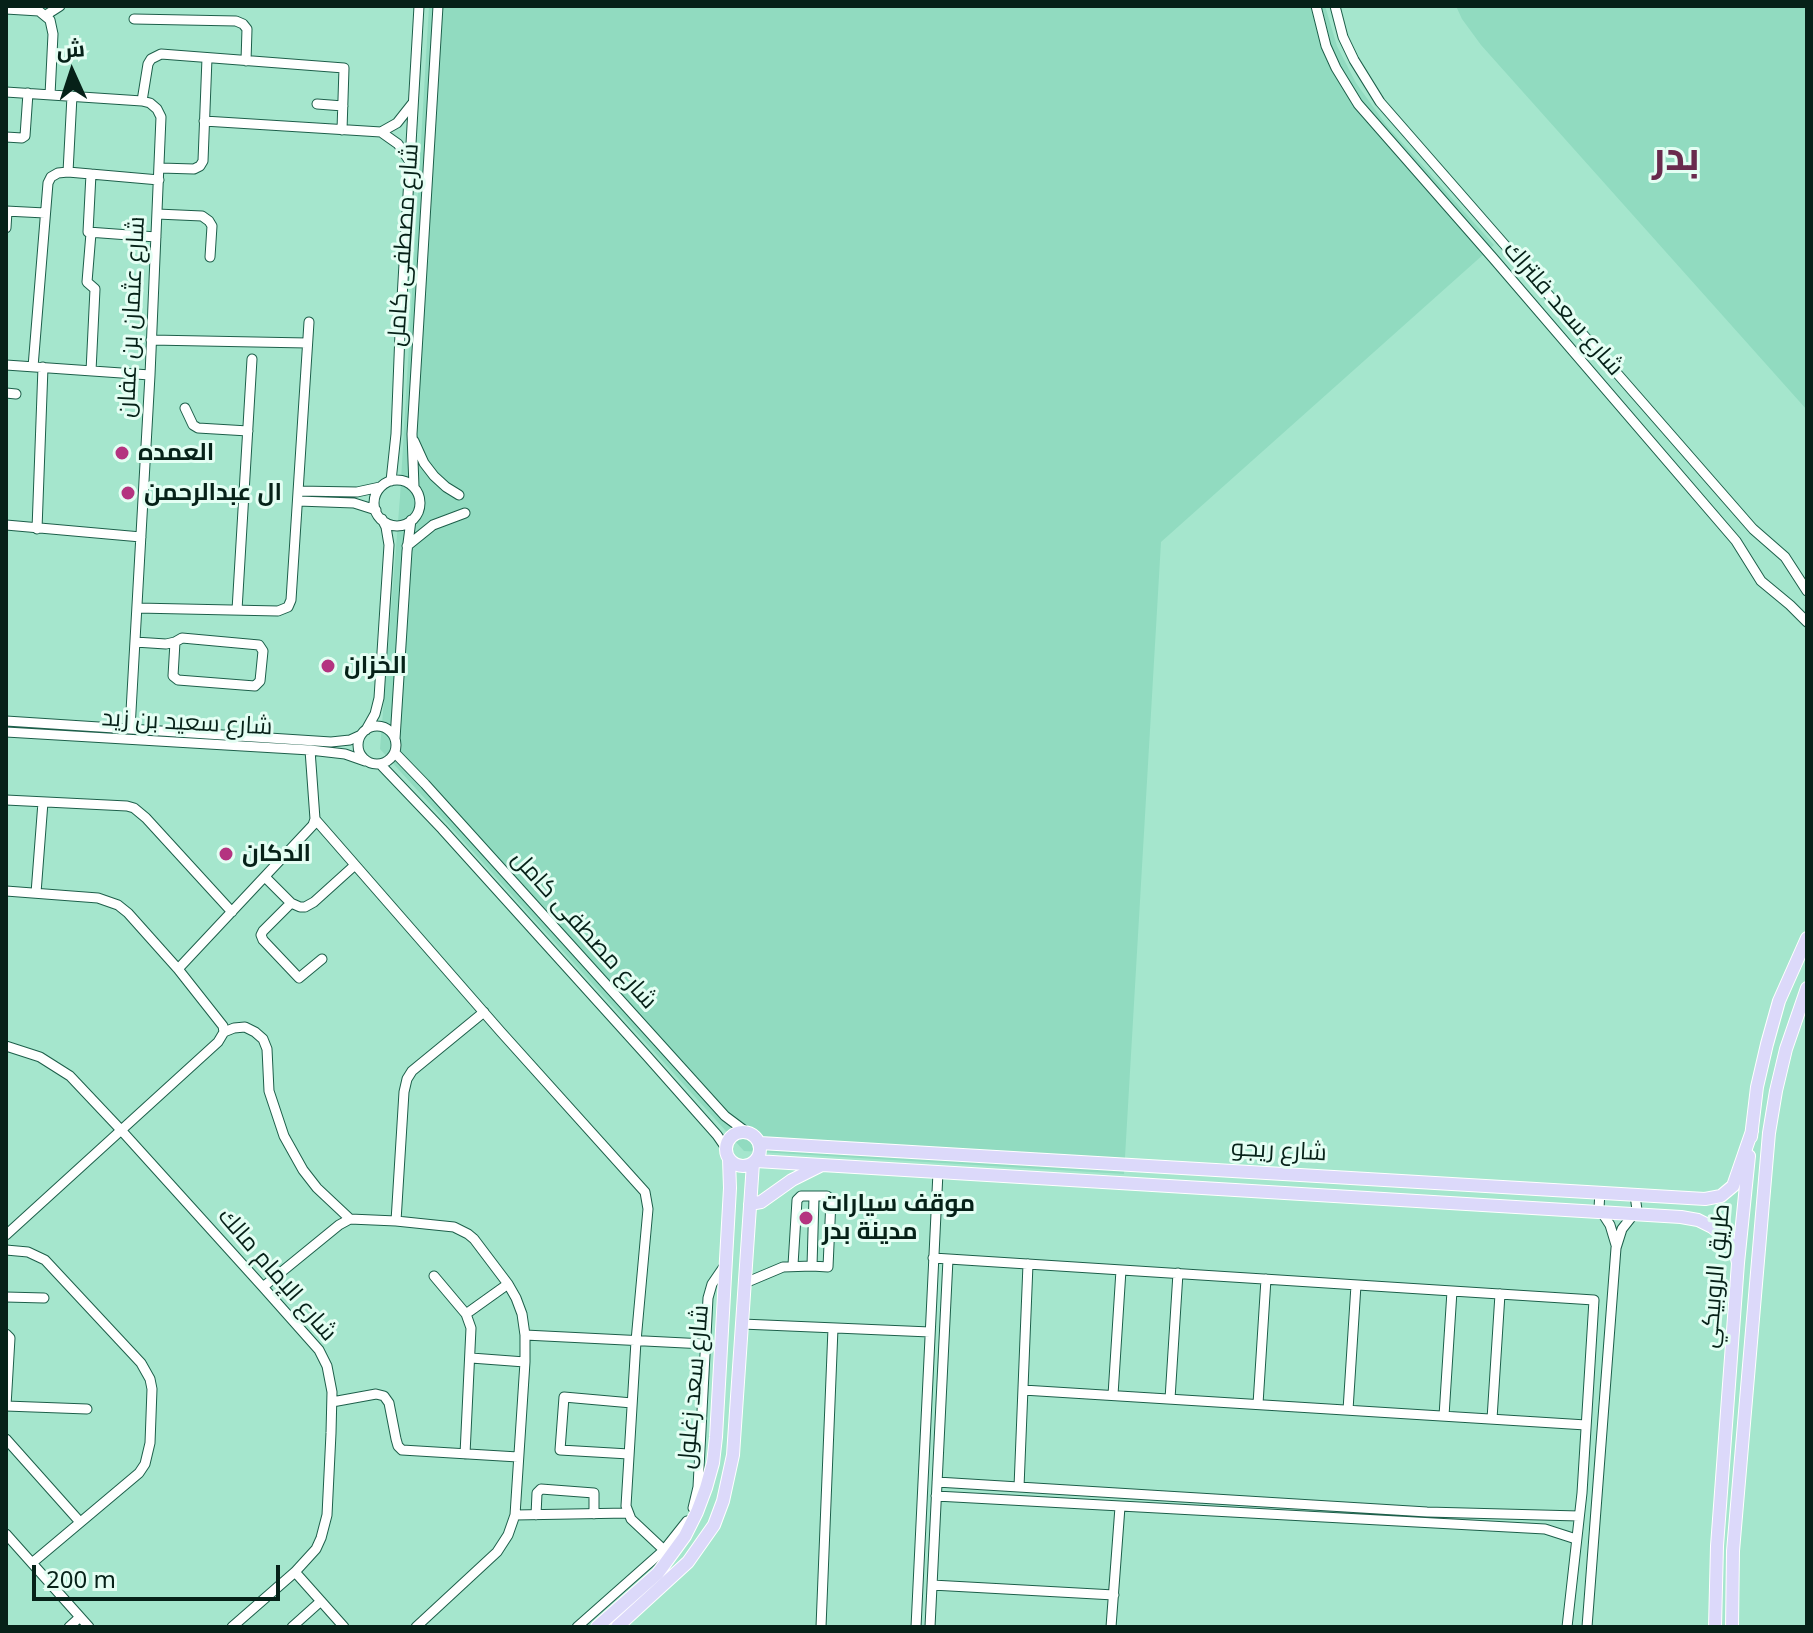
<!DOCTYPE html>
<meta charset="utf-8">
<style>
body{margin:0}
#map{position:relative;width:1813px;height:1633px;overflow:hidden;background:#a5e6cd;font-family:"Noto Sans",Cairo,sans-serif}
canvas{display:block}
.frame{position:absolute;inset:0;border:8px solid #062118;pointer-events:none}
.north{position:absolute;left:32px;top:32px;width:80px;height:80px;-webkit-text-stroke:6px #e4fef3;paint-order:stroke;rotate:357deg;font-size:22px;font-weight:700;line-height:32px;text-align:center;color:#062118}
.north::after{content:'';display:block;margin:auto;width:28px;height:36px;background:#062118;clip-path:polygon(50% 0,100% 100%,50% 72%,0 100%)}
.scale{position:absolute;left:32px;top:1565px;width:248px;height:36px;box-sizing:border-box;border:4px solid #062118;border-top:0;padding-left:10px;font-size:24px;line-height:28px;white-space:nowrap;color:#062118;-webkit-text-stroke:6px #e4fef3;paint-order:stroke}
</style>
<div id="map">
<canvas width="1813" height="1633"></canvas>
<div class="frame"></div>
<div class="north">ش</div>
<div class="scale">200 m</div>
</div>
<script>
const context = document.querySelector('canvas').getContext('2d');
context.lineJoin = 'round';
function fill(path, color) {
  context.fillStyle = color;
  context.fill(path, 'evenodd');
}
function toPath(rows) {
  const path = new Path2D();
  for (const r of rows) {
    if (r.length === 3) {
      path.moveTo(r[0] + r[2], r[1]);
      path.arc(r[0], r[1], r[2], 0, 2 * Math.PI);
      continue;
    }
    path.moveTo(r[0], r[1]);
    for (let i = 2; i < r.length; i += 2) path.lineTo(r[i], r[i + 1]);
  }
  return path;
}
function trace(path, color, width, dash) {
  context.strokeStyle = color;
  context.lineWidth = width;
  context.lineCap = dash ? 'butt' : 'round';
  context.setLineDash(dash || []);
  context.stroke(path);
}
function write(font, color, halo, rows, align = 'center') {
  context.font = font + ' "Noto Sans",Cairo,sans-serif';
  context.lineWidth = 6;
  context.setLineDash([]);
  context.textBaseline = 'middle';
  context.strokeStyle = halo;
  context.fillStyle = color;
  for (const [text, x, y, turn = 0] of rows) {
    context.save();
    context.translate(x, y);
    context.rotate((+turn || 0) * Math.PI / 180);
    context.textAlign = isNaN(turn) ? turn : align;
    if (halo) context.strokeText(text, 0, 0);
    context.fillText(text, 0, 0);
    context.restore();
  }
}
fill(toPath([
 [429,6,1325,6,1337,46,1356,83,1387,126,1494,245,1161,542,1124,1174,744,1151,380,749,400,497],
 [1456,6,1807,6,1807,410,1481,45,1462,19]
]), '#91dbc0');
const minor = toPath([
 [1316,6,1326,46,1336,68,1358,104,1493,258,1736,541,1761,581,1790,605,1807,622],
 [1335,6,1343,37,1354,60,1380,102,1753,529,1785,557,1807,591],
 [6,9,39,11,50,20,53,34,50,95],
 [46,15,60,6],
 [134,19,236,21,243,24,247,29,246,61],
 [6,92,142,101,150,103,157,109,161,117,150,375,130,729],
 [142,101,148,64,151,59,161,54,344,68,342,130],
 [317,104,343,106],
 [204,121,381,132,398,144,410,162],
 [381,132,397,123,412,104],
 [6,137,22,138,25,136,28,93],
 [160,168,194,169,200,166,203,161,207,58],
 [68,172,72,96],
 [91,174,88,232,156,237],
 [6,211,45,213],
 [157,214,202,216,209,221,212,226,210,257],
 [6,228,7,211],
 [91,233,87,282,95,289,91,371],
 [151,340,307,343],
 [6,365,150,375],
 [33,367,48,183,51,177,58,173,68,172,159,180],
 [6,393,16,394],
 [185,408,193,425,198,428,248,431],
 [414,441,424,463,434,476,446,487,459,495],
 [397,503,23],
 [391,481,396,434,400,333,419,6],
 [414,487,412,434,438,6],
 [298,491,357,492,380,487],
 [298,501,354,503,376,510],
 [6,525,141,537],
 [37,529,43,367],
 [407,546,433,525,465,513],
 [137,608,278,611,288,607,291,600,309,322],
 [237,610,252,359],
 [135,642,166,644,175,642,182,638,259,645,263,651,260,681,255,686,178,680,173,676,175,642],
 [6,721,331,742,350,740,361,735],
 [377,745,19],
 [366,730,375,714,379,698,389,545,386,527,382,519],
 [6,732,310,750,345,754,365,761],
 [395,739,407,551,411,520],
 [395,753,425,784,725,1116,745,1131],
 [380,764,442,829,647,1056,717,1135,726,1148],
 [6,800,127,806,134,808,146,818,232,912],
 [315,819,501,1032,645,1192,648,1209,636,1341,626,1506,631,1519,664,1550],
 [265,877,291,903,300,907,305,907,314,902,355,865],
 [6,891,98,898,118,905,128,913,178,969,223,1026,224,1032,218,1042,6,1235],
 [36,893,43,802],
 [291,903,263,931,261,935,263,940,299,978,322,959],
 [178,969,313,825,315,819,310,750],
 [224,1032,234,1028,245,1027,255,1032,263,1039,267,1049,269,1091,284,1136,303,1170,317,1188,350,1219],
 [6,1046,40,1057,70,1076,121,1130,263,1287,319,1350,327,1366,332,1392,331,1433,327,1515,321,1538,316,1549,295,1572,232,1627],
 [1600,1192,1599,1208,1610,1225,1616,1245],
 [396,1221,404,1092,407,1079,412,1071,484,1012],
 [6,1250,28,1252,45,1260,141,1363,150,1379,152,1389,150,1443,145,1464,139,1473,32,1563],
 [933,1258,1594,1300,1582,1493,1567,1627],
 [793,1265,797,1200,801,1196,827,1196,831,1200,828,1267,812,1266],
 [434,1276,466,1314,471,1328,465,1454],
 [745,1283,783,1267,812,1266,814,1197],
 [263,1287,339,1225,350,1219,396,1221,454,1227,468,1234,474,1239,508,1284,516,1298,522,1314,525,1335,525,1362,515,1515,508,1535,497,1552,416,1627],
 [6,1297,44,1298],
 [466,1314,508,1284],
 [742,1324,930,1332],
 [6,1334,10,1338,6,1406],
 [525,1335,705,1344],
 [471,1358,525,1362],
 [1023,1390,1586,1425],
 [1113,1395,1121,1270],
 [1170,1399,1178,1273],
 [332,1402,376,1394,384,1396,389,1403,396,1439,398,1446,402,1450,518,1457],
 [1258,1404,1266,1279],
 [6,1406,87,1409],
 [1348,1410,1356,1285],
 [1444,1416,1452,1291],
 [1492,1419,1500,1294],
 [6,1439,80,1522],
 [629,1454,560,1450,564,1397,632,1403],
 [937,1482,1427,1512,1579,1516],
 [1019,1487,1028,1264],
 [936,1496,1545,1529,1576,1539],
 [693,1508,698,1487,708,1298,712,1284,725,1265],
 [515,1515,628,1513],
 [536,1515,537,1493,541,1489,594,1493,594,1514],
 [6,1534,89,1627],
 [295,1572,344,1627],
 [932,1585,1114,1595],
 [69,1627,80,1617],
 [292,1627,321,1601],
 [577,1627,664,1550,687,1521],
 [821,1627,833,1328],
 [916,1627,938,1172],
 [930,1627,948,1259],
 [1111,1627,1120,1507],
 [1587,1627,1616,1248,1622,1229,1637,1210,1635,1195]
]);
const major = toPath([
 [743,1149,17],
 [1751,1137,1757,1087,1767,1044,1779,1001,1807,938],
 [760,1143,1705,1199,1721,1196,1733,1186,1752,1131],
 [756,1161,1681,1217,1698,1220,1712,1227,1725,1237,1735,1250,1738,1263],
 [750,1204,761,1202,792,1180,820,1166],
 [597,1627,658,1573,685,1536,697,1512,706,1488,713,1463,716,1437,730,1188,729,1159],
 [617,1627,688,1562,714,1525,723,1501,733,1455,753,1163],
 [1715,1627,1717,1546,1738,1263,1749,1156],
 [1732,1627,1733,1551,1769,1133,1776,1091,1786,1049,1807,988]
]);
trace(minor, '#1d5f4a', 11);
trace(major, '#fff', 14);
trace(minor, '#fff', 9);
trace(major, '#dcd9fa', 12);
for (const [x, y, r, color] of [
 [122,453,8,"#b43480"],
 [128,493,8,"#b43480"],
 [328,666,8,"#b43480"],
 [226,854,8,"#b43480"],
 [806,1218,8,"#b43480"]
]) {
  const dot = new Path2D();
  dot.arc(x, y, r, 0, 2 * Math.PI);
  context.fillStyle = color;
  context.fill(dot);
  trace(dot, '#e4fef3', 3);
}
write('24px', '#062118', '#e4fef3', [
 ["شارع مصطفى كامل",404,245,-86],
 ["شارع سعد فلتراك",1563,309,49],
 ["شارع عثمان بن عفان",132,317,-87],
 ["شارع سعيد بن زيد",187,723,3],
 ["شارع مصطفى كامل",584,930,48],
 ["شارع ريجو",1279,1151,3],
 ["شارع الإمام مالك",277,1275,49],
 ["طريق الروبيكي",1716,1276,-85],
 ["شارع سعد زغلول",694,1387,-85]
]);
write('bold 24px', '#062118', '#e4fef3', [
 ["العمده",138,453],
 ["ال عبدالرحمن",144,493],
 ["الخزان",344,666],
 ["الدكان",242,854],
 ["موقف سيارات",822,1204],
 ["مدينة بدر",822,1232]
], 'left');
write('bold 40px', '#692a4d', '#e4fef3', [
 ["بدر",1676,159]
]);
</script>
